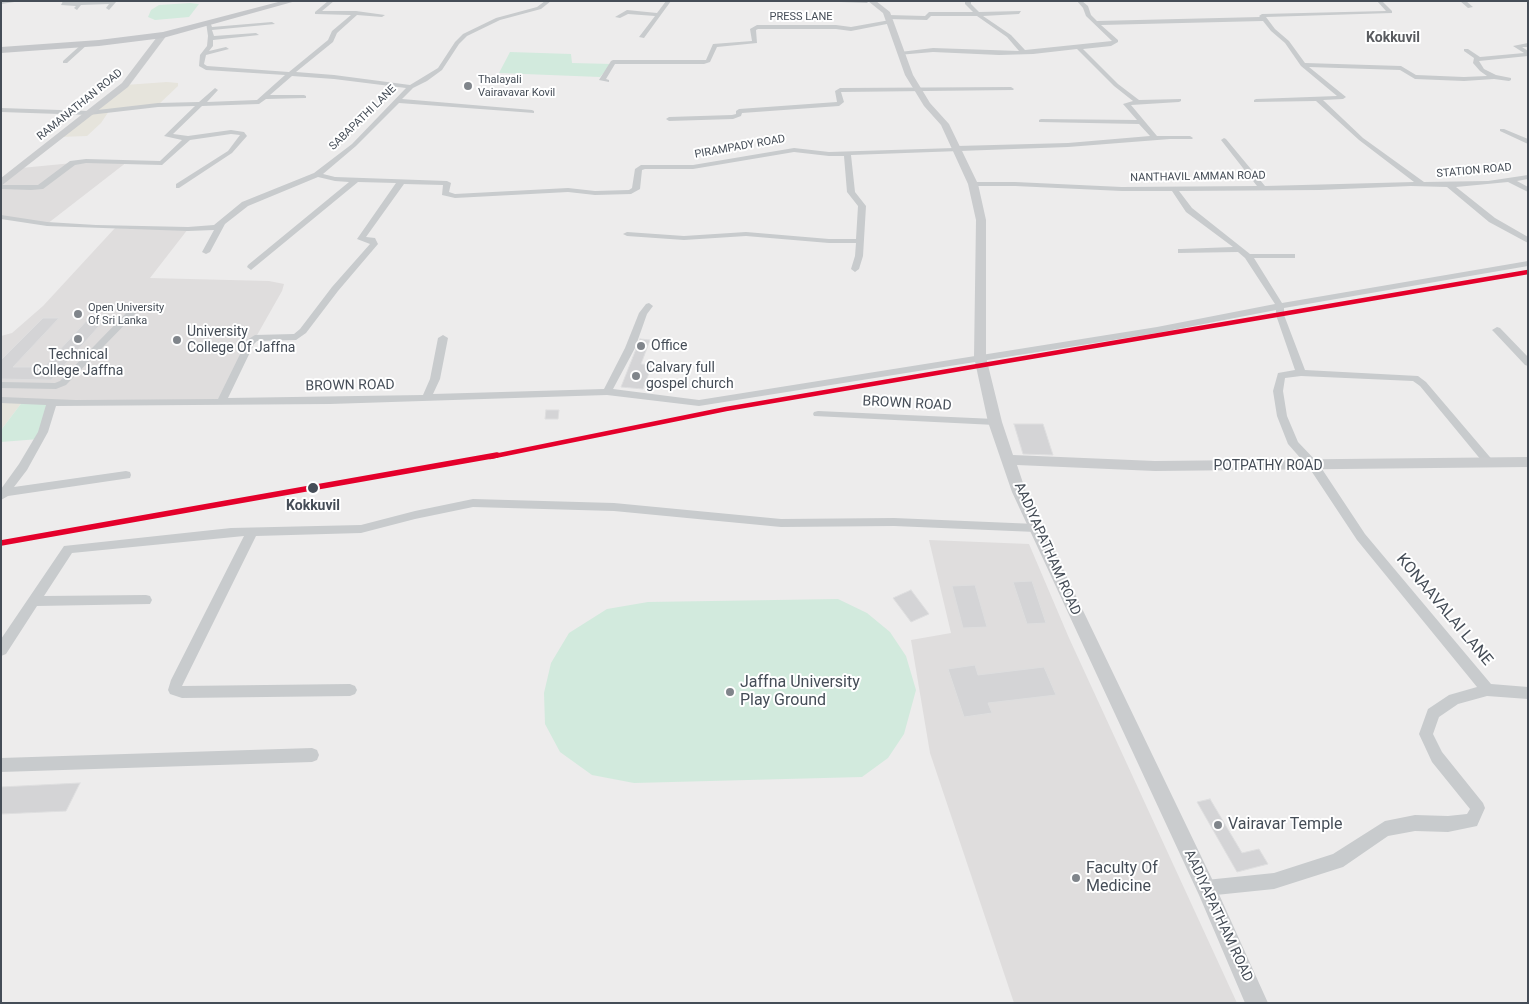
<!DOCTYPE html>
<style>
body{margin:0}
#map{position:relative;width:1529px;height:1004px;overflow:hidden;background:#edecec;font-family:Roboto,sans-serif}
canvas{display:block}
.frame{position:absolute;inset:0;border:2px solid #454d57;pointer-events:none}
</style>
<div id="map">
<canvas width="1529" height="1004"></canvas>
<div class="frame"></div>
</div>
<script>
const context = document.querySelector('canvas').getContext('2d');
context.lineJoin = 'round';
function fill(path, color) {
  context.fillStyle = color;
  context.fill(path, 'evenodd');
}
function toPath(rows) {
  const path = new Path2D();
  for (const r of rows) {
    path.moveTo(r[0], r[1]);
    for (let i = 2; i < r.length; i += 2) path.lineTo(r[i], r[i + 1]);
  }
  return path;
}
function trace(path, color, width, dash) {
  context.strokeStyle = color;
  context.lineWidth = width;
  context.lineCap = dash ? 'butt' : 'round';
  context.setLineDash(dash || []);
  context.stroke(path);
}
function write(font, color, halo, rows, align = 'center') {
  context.font = font + ' Roboto,sans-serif';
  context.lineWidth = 4;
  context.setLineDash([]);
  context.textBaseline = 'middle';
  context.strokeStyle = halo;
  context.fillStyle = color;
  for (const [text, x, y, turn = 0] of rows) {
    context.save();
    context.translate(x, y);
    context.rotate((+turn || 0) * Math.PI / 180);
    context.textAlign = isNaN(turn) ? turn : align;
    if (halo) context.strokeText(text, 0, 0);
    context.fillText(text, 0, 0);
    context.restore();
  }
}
fill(toPath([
 [167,82,178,83,178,86,158,105,109,111,101,123,87,136,58,137,125,85],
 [1,400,23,401,1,430]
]), '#e6e4dc');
fill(toPath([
 [127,162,47,224,1,217,1,183,21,168,73,163],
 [115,228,188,229,150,278,269,281,284,284,282,291,218,404,1,400,1,336,12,333,43,306],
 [929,540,1029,544,1069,638,1237,1003,1014,1003,930,753,911,640,951,633]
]), '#dfdddd');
fill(toPath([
 [190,3,199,4,189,17,155,20,148,17,151,10,159,5],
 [510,52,571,54,572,63,612,64,600,77,499,73],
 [23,401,52,401,39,439,1,442,1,430],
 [838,599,867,613,890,632,906,656,916,690,904,734,888,758,862,777,634,783,592,775,560,752,545,724,544,693,551,663,569,633,607,609,648,602]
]), '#d2eadd');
const building = toPath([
 [90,317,107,317,51,380,1,379,1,360,43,318,59,318,13,367,44,367,90,317],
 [640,339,650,340,641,364,652,365,643,389,621,387,640,339],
 [546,410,559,410,558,419,545,419,546,410],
 [1014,424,1043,424,1053,455,1023,454,1014,424],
 [1032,581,1046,623,1027,624,1013,582,1032,581],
 [975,585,987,627,963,628,952,586,975,585],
 [911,590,929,614,911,622,893,598,911,590],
 [975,665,978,675,1044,667,1056,695,988,703,992,713,964,717,948,669,975,665],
 [80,783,66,811,1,814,1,787,80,783],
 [1210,799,1242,853,1259,849,1268,864,1237,872,1197,802,1210,799]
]);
fill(building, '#d4d4d6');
trace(building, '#dededf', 1);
fill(toPath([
 [1,1,21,1,1,4,1,1],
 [63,1,68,1,68,2,116,2,109,10,106,8,109,4,81,5,77,10,74,8,76,6,61,5,63,1],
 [328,1,334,1,322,11,356,11,385,15,382,17,357,15,337,33,333,42,296,72,334,75,410,85,438,68,455,42,463,34,496,18,537,7,545,1,551,1,541,9,500,20,467,36,459,44,442,70,427,81,413,88,402,99,532,110,534,111,534,113,399,103,356,146,323,174,335,177,447,181,451,183,449,192,455,194,568,188,595,191,629,190,632,188,635,169,641,165,693,165,794,148,829,152,954,148,957,146,1068,143,1150,136,1139,124,1039,122,1039,120,1041,119,1137,120,1123,104,1133,101,1114,86,1077,49,1033,54,999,55,933,52,898,55,898,53,900,52,933,48,1019,51,1007,37,977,16,931,16,927,20,888,19,885,17,888,15,925,16,929,12,973,12,965,4,965,1,971,1,971,4,979,12,1021,11,1019,14,983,16,1011,35,1025,50,1112,41,1086,16,1083,8,1077,1,1082,1,1088,6,1091,15,1097,21,1260,17,1259,16,1262,14,1386,11,1377,1,1382,1,1392,11,1392,13,1266,17,1275,29,1289,41,1305,63,1401,66,1416,75,1464,77,1487,76,1480,71,1473,63,1474,58,1464,51,1464,49,1468,49,1480,57,1524,53,1513,46,1528,43,1528,47,1522,47,1528,51,1528,56,1479,61,1484,69,1496,75,1511,78,1511,80,1509,81,1494,79,1464,81,1415,79,1400,70,1309,67,1346,97,1343,99,1323,100,1363,138,1424,182,1488,181,1528,175,1528,179,1517,181,1528,187,1528,192,1508,182,1456,187,1495,218,1528,237,1528,243,1489,222,1447,187,1411,186,1320,190,1179,191,1192,208,1250,254,1295,254,1295,258,1254,258,1282,303,1528,261,1528,266,1284,308,1284,315,1305,370,1418,376,1426,382,1495,463,1494,466,1486,466,1420,386,1413,381,1301,376,1285,378,1283,391,1287,416,1298,442,1318,463,1365,534,1491,684,1528,687,1528,699,1487,696,1458,704,1439,717,1433,734,1442,752,1483,803,1485,808,1477,826,1448,832,1415,831,1388,836,1343,867,1274,889,1206,896,1200,894,1198,888,1200,882,1206,880,1274,873,1333,854,1385,821,1415,815,1448,816,1467,814,1470,809,1432,762,1419,734,1428,709,1449,695,1477,687,1357,540,1310,469,1288,444,1277,416,1273,391,1278,373,1295,370,1276,315,1276,310,1157,333,699,406,607,395,330,404,56,406,48,432,27,470,14,487,126,471,130,472,131,475,130,478,8,496,1,500,1,489,19,464,38,432,46,405,1,403,1,397,76,400,218,399,247,340,255,335,294,334,300,329,332,287,370,244,357,239,396,183,358,182,251,270,247,267,248,265,349,182,335,181,318,177,248,206,225,224,210,252,206,254,202,252,214,230,188,231,47,226,1,219,1,215,47,222,96,225,188,227,214,225,242,202,314,173,352,144,406,88,334,79,292,76,270,95,304,95,306,96,306,98,266,99,259,104,202,106,173,134,188,136,231,130,244,132,247,136,232,153,179,188,176,188,176,184,228,151,240,135,231,134,190,140,162,165,86,163,75,165,43,189,31,190,1,189,1,185,38,185,70,161,86,159,160,161,182,140,164,136,195,106,158,107,89,115,1,112,1,108,89,111,158,103,199,102,215,88,218,90,207,102,257,100,285,75,206,70,199,66,200,55,207,46,208,36,206,22,210,22,212,27,272,22,275,24,212,30,214,36,256,33,259,35,213,40,213,46,209,51,226,47,229,49,206,55,204,64,207,66,289,72,328,40,332,31,351,15,315,14,315,12,328,1],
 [1263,21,1271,31,1285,43,1301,66,1337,96,1256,99,1254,100,1254,102,1316,101,1359,140,1414,182,1265,186,1226,139,1224,138,1221,140,1257,186,1122,187,1015,182,973,182,969,184,973,186,1015,186,1122,191,1172,191,1186,212,1233,247,1181,249,1178,249,1178,253,1238,252,1245,258,1275,304,1157,327,699,400,613,389,635,348,647,314,653,306,649,303,646,304,639,313,625,348,604,389,433,394,440,379,448,338,443,335,438,338,430,379,423,395,228,398,254,344,257,341,296,340,306,333,338,291,378,244,375,238,366,237,404,184,443,185,442,195,455,198,568,192,595,195,631,194,640,189,642,170,645,169,693,169,794,152,829,156,844,156,847,192,858,206,856,239,829,239,746,232,684,236,627,232,623,234,627,236,684,240,746,236,829,243,856,243,855,256,851,269,855,272,859,269,863,256,866,206,855,192,851,155,1068,147,1170,139,1192,139,1193,138,1190,136,1157,136,1131,105,1179,102,1181,101,1181,99,1139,100,1118,84,1083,49,1111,46,1118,42,1118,40,1101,25,1263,21],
 [666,1,671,1,644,38,639,37,655,16,628,14,620,18,615,17,627,10,657,13,666,1],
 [813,1,869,1,867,3,813,1],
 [1460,1,1466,1,1473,7,1468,8,1460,1],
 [890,20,892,23,851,31,836,29,758,29,756,30,757,43,717,47,710,62,704,64,615,64,606,79,609,80,609,82,599,80,611,61,613,60,706,60,713,44,752,41,750,29,757,25,836,25,851,27,890,20],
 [83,43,88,44,67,63,63,63,63,61,83,43],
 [1011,87,1014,89,1013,90,841,92,844,102,839,106,742,113,741,116,733,119,669,121,666,119,669,117,732,115,736,114,736,111,739,109,837,102,835,91,840,88,1011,87],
 [1500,129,1504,129,1528,139,1528,144,1500,131,1500,129],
 [135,306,138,307,138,311,66,385,56,389,1,388,1,382,55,383,60,381,132,307,135,306],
 [1497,327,1500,328,1528,357,1528,366,1525,365,1494,332,1492,330,1497,327],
 [818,411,995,419,1000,422,995,425,814,416,813,414,814,412,818,411],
 [473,499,614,503,781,519,894,518,1036,524,1040,525,1042,528,1040,531,1036,532,894,526,781,527,614,511,473,507,415,519,361,533,256,536,182,686,350,684,355,686,357,690,355,694,350,696,182,698,170,694,168,690,171,680,244,536,72,553,44,596,146,595,150,596,152,600,150,604,37,606,6,654,1,656,1,639,64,546,231,528,361,525,415,511,473,499],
 [312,748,317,750,319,755,317,760,312,762,1,772,1,758,312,748]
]), '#c8cbcd');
fill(toPath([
 [868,1,876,1,890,12,913,75,930,103,949,124,978,184,986,220,986,357,1002,422,1013,455,1155,461,1528,457,1528,467,1155,471,1017,465,1026,492,1213,881,1268,1003,1245,1003,1199,895,1012,492,988,422,974,357,976,220,968,184,941,125,924,106,905,75,883,13,868,1],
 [160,33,167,35,128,87,1,186,1,178,122,83,160,33]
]), '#caccce');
fill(toPath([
 [282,1,296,1,163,38,99,46,1,53,1,47,99,40,163,32,282,1]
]), '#c5c7ca');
trace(toPath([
 [490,457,726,409,1528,272]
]), '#e4002b', 4.5);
trace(toPath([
 [1,543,497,455]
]), '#e4002b', 5.5);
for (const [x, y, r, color] of [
 [468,86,5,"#80858b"],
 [78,314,5,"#80858b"],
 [78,339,5,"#80858b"],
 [177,340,5,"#80858b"],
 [641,346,5,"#80858b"],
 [636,376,5,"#80858b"],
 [313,488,6,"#454d57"],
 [730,692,5,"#80858b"],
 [1218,825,5,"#80858b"],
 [1076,878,5,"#80858b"]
]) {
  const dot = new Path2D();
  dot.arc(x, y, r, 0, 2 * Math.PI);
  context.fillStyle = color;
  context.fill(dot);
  trace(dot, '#fff', 2);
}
write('11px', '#454d57', '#fff', [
 ["PRESS LANE",801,17],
 ["RAMANATHAN ROAD",80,105,-39],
 ["SABAPATHI LANE",363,118,-44],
 ["PIRAMPADY ROAD",740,147,-10],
 ["STATION ROAD",1474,171,-5],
 ["NANTHAVIL AMMAN ROAD",1198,177,-1]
]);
write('11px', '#454d57', '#fff', [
 ["Thalayali",478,80],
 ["Vairavavar Kovil",478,93],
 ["Open University",88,308],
 ["Of Sri Lanka",88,321]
], 'left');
write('bold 14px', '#595b5f', '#fff', [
 ["Kokkuvil",1393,38]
]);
write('14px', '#454d57', '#fff', [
 ["University",187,332],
 ["College Of Jaffna",187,348],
 ["Office",651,346],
 ["Technical",78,355,"center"],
 ["College Jaffna",78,371,"center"],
 ["Calvary full",646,368],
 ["gospel church",646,384]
], 'left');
write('14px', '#454d57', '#fff', [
 ["BROWN ROAD",350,386,-1],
 ["BROWN ROAD",907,404,3],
 ["POTPATHY ROAD",1268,466],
 ["AADIYAPATHAM ROAD",1047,549,66],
 ["AADIYAPATHAM ROAD",1218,916,65]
]);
write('bold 14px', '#454d57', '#fff', [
 ["Kokkuvil",313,506]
]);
write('16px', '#454d57', '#fff', [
 ["KONAAVALAI LANE",1444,610,50]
]);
write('16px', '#454d57', '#fff', [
 ["Jaffna University",740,683],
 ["Play Ground",740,701],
 ["Vairavar Temple",1228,825],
 ["Faculty Of",1086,869],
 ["Medicine",1086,887]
], 'left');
</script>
